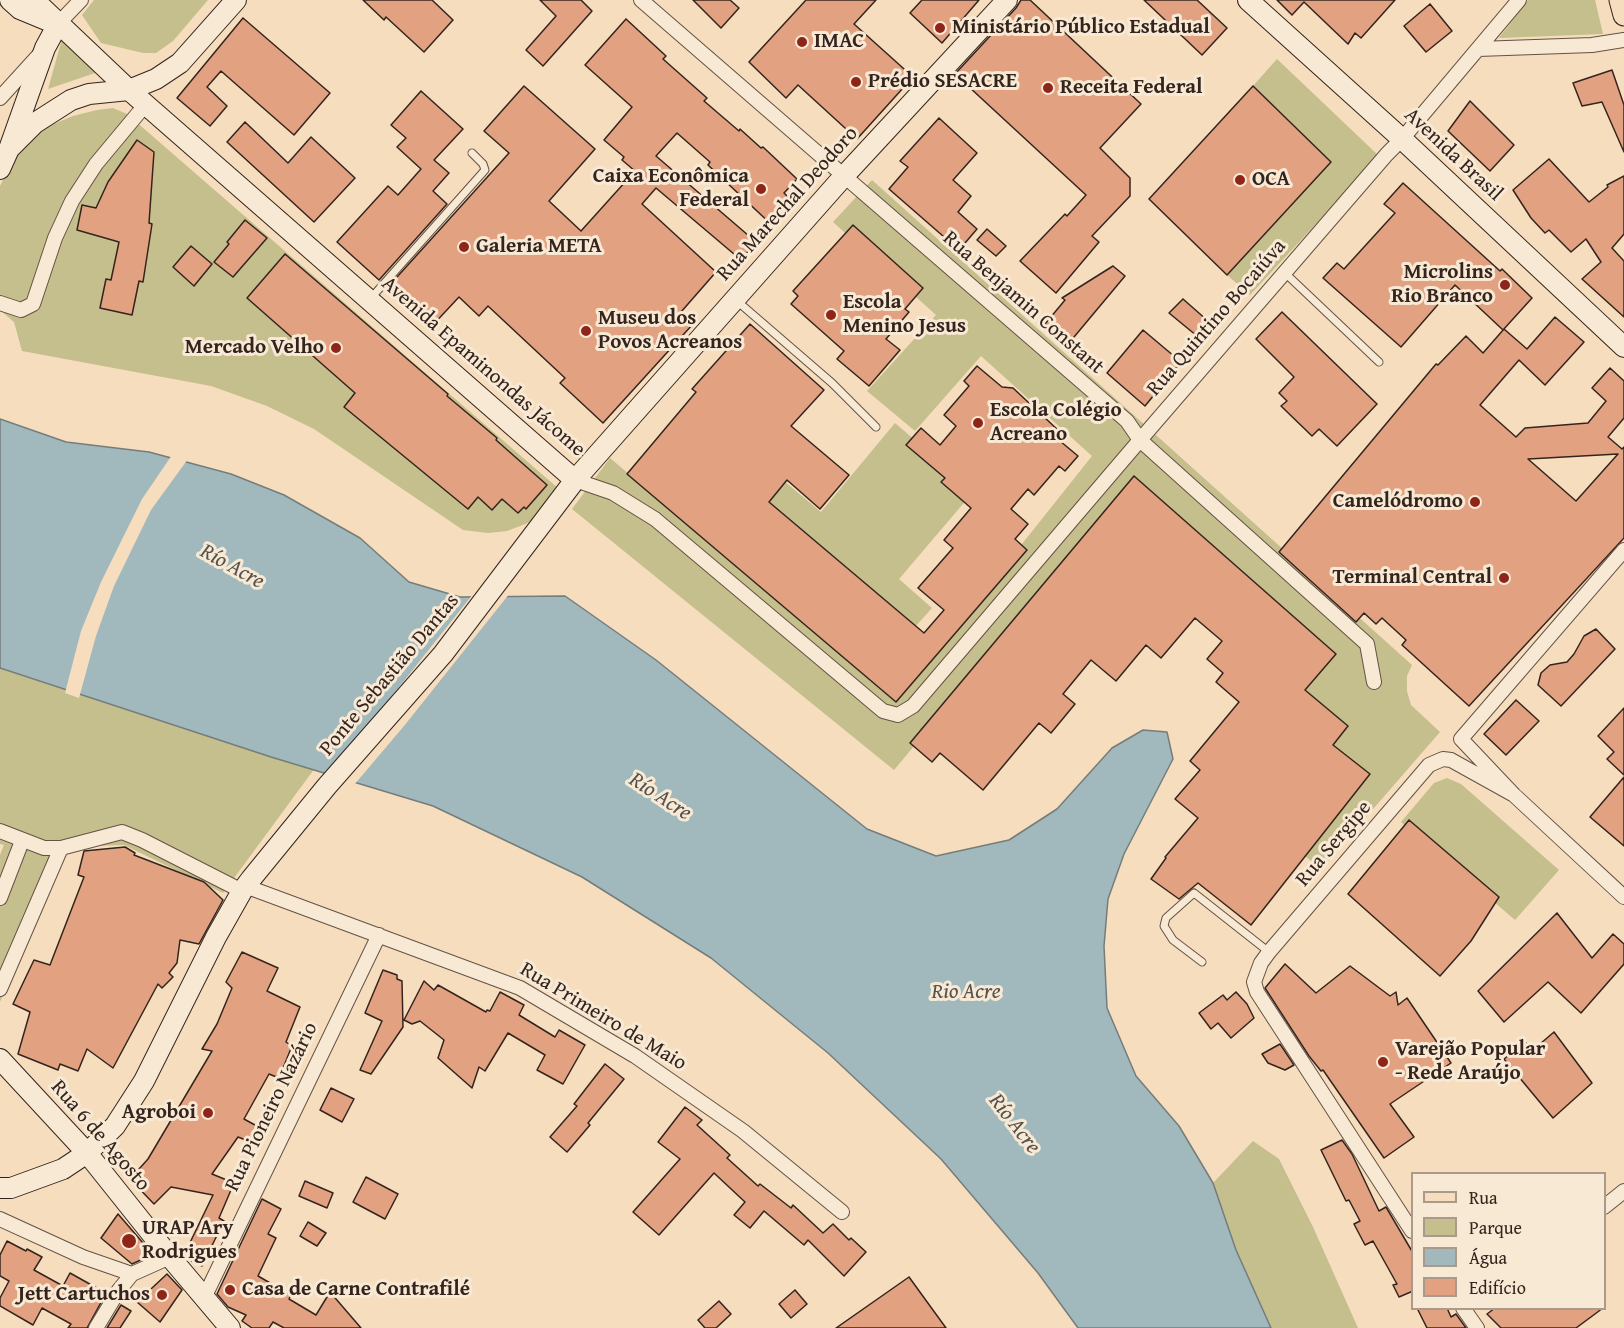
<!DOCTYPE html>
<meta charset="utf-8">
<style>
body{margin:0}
#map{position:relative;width:1624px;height:1328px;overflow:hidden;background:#f5ddbe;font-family:"Gentium Book Plus",serif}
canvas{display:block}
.legend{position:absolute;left:1411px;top:1172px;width:195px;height:138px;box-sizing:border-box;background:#f8e9d5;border:2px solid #aa9a8b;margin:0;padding:8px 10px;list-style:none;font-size:18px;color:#34241d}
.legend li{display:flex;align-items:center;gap:12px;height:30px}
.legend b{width:30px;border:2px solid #aa9a8b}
</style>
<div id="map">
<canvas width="1624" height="1328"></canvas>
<ul class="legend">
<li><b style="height:8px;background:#f5ddbe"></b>Rua</li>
<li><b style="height:16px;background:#c4bf8c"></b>Parque</li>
<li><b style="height:16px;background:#a1b9bc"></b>Água</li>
<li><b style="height:16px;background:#e2a282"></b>Edifício</li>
</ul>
</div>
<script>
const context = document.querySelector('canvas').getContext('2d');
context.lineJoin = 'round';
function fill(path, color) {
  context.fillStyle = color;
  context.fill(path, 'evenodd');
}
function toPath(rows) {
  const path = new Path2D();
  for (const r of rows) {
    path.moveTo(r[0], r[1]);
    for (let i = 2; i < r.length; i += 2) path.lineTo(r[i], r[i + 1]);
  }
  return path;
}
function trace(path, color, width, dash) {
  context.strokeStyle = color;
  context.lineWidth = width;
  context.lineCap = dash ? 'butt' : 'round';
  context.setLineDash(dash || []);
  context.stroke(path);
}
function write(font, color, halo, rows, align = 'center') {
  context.font = font + ' "Gentium Book Plus",serif';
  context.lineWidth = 6;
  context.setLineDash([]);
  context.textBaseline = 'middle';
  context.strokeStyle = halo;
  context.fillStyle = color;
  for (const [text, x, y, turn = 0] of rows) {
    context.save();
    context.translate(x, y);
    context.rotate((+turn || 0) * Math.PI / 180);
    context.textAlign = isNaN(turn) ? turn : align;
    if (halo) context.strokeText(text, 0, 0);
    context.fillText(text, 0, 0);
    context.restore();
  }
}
fill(toPath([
 [94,0,208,0,173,41,156,53,143,53,101,43,82,15],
 [1528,0,1595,0,1603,34,1499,38],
 [62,39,98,72,48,89],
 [1277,59,1379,156,1250,295,1227,275,1331,162,1253,86],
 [113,108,127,114,559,489,533,521,507,531,488,533,463,530,314,429,267,406,211,386,22,351,14,322,0,310,0,186,15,155,44,128,73,116,97,110],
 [872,180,1412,665,1407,676,1407,691,1411,705,1440,732,1321,869,1305,856,1370,774,1333,745,1348,726,1295,681,1131,487,894,770,572,509,610,458,897,701,1092,456,981,356,915,431,867,391,936,315,833,222],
 [895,423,974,491,899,579,932,608,915,627,769,502,784,481,821,512],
 [0,668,53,681,315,768,223,893,124,845,66,847,0,1002,0,855,4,845,0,844],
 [1447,778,1461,784,1559,870,1515,920,1401,822,1434,783],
 [1253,1141,1279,1159,1313,1227,1358,1328,1271,1328,1236,1250,1213,1183]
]), '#c4bf8c');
const water = toPath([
 [0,419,66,442,149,452,231,474,284,495,360,538,409,582,460,597,565,596,656,660,867,829,936,856,1009,840,1057,809,1112,748,1143,730,1167,732,1173,759,1124,854,1108,899,1104,946,1107,1008,1136,1076,1179,1126,1213,1183,1236,1250,1271,1328,1078,1328,1038,1273,941,1159,828,1053,711,958,582,877,433,806,271,757,0,668,0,419]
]);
fill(water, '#a1b9bc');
trace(water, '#757d7c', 1.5);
fill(toPath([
 [172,455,188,459,151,510,114,586,96,636,79,698,65,693,81,631,101,582,142,499],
 [510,593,404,726,354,785,323,776,380,711,473,594]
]), '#f5ddbe');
const building = toPath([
 [363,0,432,0,453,20,424,52,386,17,384,20,363,0],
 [540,0,581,0,592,11,543,66,526,50,556,16,540,0],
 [693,0,730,0,739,8,721,28,693,0],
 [806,0,876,0,854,24,913,77,857,139,798,85,786,98,749,62,806,0],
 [922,0,979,0,942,43,910,13,922,0],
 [1021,0,1030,0,1141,104,1100,148,1130,178,1130,196,1092,236,1099,242,1056,293,1020,261,1065,214,1067,216,1086,195,955,74,1016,8,1021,0],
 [1144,0,1197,0,1227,28,1202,55,1144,0],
 [1277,0,1395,0,1361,38,1355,33,1348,44,1304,2,1292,15,1277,0],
 [1430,4,1452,31,1426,52,1404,26,1430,4],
 [243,18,330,93,294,135,221,71,207,87,227,106,210,126,177,98,243,18],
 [626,19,666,56,663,59,707,98,704,101,739,131,740,129,761,148,763,147,797,179,784,193,795,204,774,227,708,165,710,162,677,133,656,156,756,242,741,260,656,188,642,204,716,272,681,312,693,324,603,423,560,383,565,378,488,306,479,316,459,297,431,327,388,287,509,153,484,131,524,86,595,149,549,201,581,231,635,171,622,160,624,157,604,140,632,107,585,65,626,19],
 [1612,70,1624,105,1624,152,1602,102,1582,106,1573,83,1612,70],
 [1253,86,1331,162,1227,275,1149,199,1253,86],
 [421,91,463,129,434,160,449,173,433,191,447,204,379,280,337,242,388,186,398,195,421,169,397,147,406,138,391,125,421,91],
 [1470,101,1514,145,1490,171,1448,131,1470,101],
 [939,118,977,153,953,180,971,196,958,212,977,229,959,250,889,189,908,167,900,161,939,118],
 [245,122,288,163,311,137,355,178,314,222,227,142,245,122],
 [137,140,154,152,149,223,152,224,143,282,139,281,132,315,100,308,106,279,111,280,119,242,77,230,82,205,96,208,108,182,137,140],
 [1549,159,1589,202,1608,187,1607,185,1624,176,1624,234,1612,248,1624,261,1624,317,1582,279,1601,262,1586,239,1571,252,1549,230,1545,233,1531,218,1513,190,1549,159],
 [1403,183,1500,271,1502,269,1532,298,1503,330,1455,285,1401,347,1323,278,1337,263,1344,269,1395,213,1384,204,1403,183],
 [245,220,267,238,233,277,214,262,229,244,227,242,245,220],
 [853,225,923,288,905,309,909,312,886,339,900,350,869,386,837,359,844,351,791,304,798,296,793,291,853,225],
 [987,229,1006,246,996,256,977,240,987,229],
 [191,246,212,264,194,286,173,267,191,246],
 [285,254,448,394,447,396,497,438,496,440,547,485,526,509,524,507,518,513,502,499,492,510,478,497,468,509,344,407,355,393,247,298,285,254],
 [1113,266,1125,276,1069,343,1045,324,1065,300,1062,298,1113,266],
 [1183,299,1208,321,1197,336,1169,313,1183,299],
 [1282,312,1377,404,1337,446,1319,429,1312,436,1281,406,1287,401,1279,393,1294,377,1256,339,1282,312],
 [1555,317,1584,342,1545,385,1519,360,1480,405,1516,437,1525,428,1588,423,1606,401,1592,388,1610,368,1624,381,1624,418,1608,437,1622,449,1624,447,1624,538,1469,706,1402,645,1406,640,1382,618,1376,624,1364,613,1356,622,1279,552,1436,364,1438,365,1466,336,1483,353,1504,329,1527,349,1555,317],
 [1618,454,1576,501,1528,459,1618,454],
 [750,324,824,390,791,426,849,475,820,509,787,480,769,502,924,633,944,610,918,588,953,548,944,540,971,508,941,482,945,478,906,445,921,428,940,445,956,426,944,415,969,386,964,381,977,366,1002,387,1013,388,1059,431,1060,441,1078,456,1065,471,1059,466,1034,495,1028,489,1011,509,1028,524,1015,539,1027,550,896,702,627,474,696,392,692,389,750,324],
 [1143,330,1181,362,1145,406,1107,373,1143,330],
 [1134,476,1336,654,1305,690,1348,726,1333,745,1370,774,1251,925,1198,883,1179,899,1151,879,1166,858,1165,857,1198,818,1175,799,1200,770,1190,761,1239,702,1216,682,1223,673,1207,659,1222,641,1195,618,1161,658,1146,645,1116,681,1091,660,1063,694,1075,704,1051,733,1039,723,983,790,940,753,932,762,910,743,1134,476],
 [1596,629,1615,649,1561,706,1538,685,1541,673,1550,665,1567,662,1574,654,1584,636,1596,629],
 [1516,700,1539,721,1506,755,1484,734,1516,700],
 [1624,708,1624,775,1607,759,1614,752,1598,736,1624,708],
 [1624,777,1624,846,1590,817,1624,777],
 [1409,820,1499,897,1471,941,1440,976,1348,894,1409,820],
 [125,847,135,853,134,855,204,882,223,900,199,944,180,940,177,963,169,973,173,977,162,988,158,984,113,1068,87,1049,78,1071,60,1064,58,1070,18,1054,30,1012,13,1004,34,960,50,965,84,877,78,875,84,851,125,847],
 [1557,913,1592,958,1613,934,1624,944,1624,964,1581,1013,1548,982,1504,1022,1478,991,1557,913],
 [242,952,278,968,267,991,300,1007,286,1042,292,1046,279,1078,269,1074,244,1119,266,1131,258,1145,238,1137,212,1174,234,1183,219,1218,224,1221,202,1266,188,1259,184,1255,213,1195,171,1187,154,1204,130,1179,148,1159,212,1051,202,1049,217,1024,232,988,226,982,242,952],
 [1285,964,1316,993,1350,966,1390,996,1396,992,1398,1005,1407,998,1451,1063,1390,1104,1414,1137,1384,1158,1323,1070,1321,1071,1309,1056,1265,988,1285,964],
 [383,970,397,975,397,979,402,981,403,1027,371,1074,360,1070,382,1021,365,1013,383,970],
 [424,981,434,990,438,985,486,1012,487,1010,490,1011,500,992,524,1005,519,1015,555,1037,559,1030,585,1045,563,1084,537,1070,545,1055,508,1033,485,1071,479,1067,472,1088,438,1058,444,1040,420,1021,412,1024,404,1020,424,981],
 [1236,992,1247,1004,1254,1018,1231,1038,1218,1023,1211,1029,1199,1013,1223,995,1227,1000,1236,992],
 [1554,1032,1592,1083,1553,1118,1504,1059,1525,1042,1533,1050,1554,1032],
 [1280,1044,1294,1065,1285,1070,1268,1063,1262,1054,1280,1044],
 [605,1064,624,1079,588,1123,590,1125,567,1152,550,1137,577,1106,574,1104,605,1064],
 [331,1088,354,1099,342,1122,320,1110,331,1088],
 [685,1107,702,1120,697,1125,730,1155,727,1158,758,1186,760,1184,791,1208,793,1205,823,1233,833,1224,849,1240,851,1238,866,1252,844,1276,808,1240,804,1245,764,1211,750,1228,734,1215,745,1202,714,1173,659,1235,633,1212,680,1159,658,1142,685,1107],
 [1342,1140,1352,1154,1379,1211,1386,1207,1413,1253,1413,1291,1399,1297,1393,1285,1397,1284,1373,1241,1365,1245,1354,1224,1360,1221,1349,1200,1346,1201,1321,1150,1342,1140],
 [366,1177,398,1194,385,1219,353,1202,366,1177],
 [305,1181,333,1193,327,1208,299,1196,305,1181],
 [262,1199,281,1209,268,1234,276,1238,258,1276,291,1295,289,1299,316,1315,330,1292,361,1328,284,1328,273,1322,269,1328,252,1328,242,1321,246,1315,228,1307,217,1294,262,1199],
 [118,1214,150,1251,143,1259,132,1264,101,1238,118,1214],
 [308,1222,326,1233,317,1246,300,1236,308,1222],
 [7,1241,26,1251,27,1249,42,1257,34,1270,63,1286,70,1273,104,1292,105,1295,87,1328,68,1328,71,1324,42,1308,33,1325,0,1306,0,1298,9,1281,0,1276,0,1255,7,1241],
 [167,1274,182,1290,160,1322,137,1302,167,1274],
 [909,1277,946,1328,836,1328,909,1277],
 [795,1290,807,1304,791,1318,779,1304,795,1290],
 [719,1301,731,1314,716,1328,705,1328,698,1320,719,1301],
 [121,1305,131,1311,120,1328,107,1328,121,1305],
 [1417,1308,1447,1308,1451,1317,1456,1314,1466,1328,1427,1328,1417,1308],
 [1495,1308,1603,1308,1576,1328,1501,1328,1487,1314,1495,1308]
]);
fill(building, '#e2a282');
trace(building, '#34241d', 1.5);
const lane = toPath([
 [1285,273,1379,362],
 [371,298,485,170,483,164,472,153],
 [737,301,832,383,876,427],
 [1202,962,1173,940,1164,926,1166,918,1194,893,1269,952]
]);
const street = toPath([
 [641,0,1127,421,1140,440,1367,644,1374,682],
 [58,24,81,0],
 [1478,49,1592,45,1624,40],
 [0,98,40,54],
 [0,303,21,310,33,304,55,238,72,201,96,164,146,104],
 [575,480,613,493,655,519,883,711,898,715,913,706,1140,440,1387,154,1402,139,1519,0],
 [1624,550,1461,739,1514,795,1624,897],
 [0,831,44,848,61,848,122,832,142,840,242,891],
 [245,886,520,988,635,1056,743,1131,842,1212],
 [0,898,22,841],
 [0,989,61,848],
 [1604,1207,1624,1191],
 [0,1219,83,1257,132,1274],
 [1412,1231,1257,992,1254,982,1261,963,1269,952,1429,765,1443,759,1451,760,1514,795],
 [204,1298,379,935],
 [1463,1308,1477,1328],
 [96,1328,119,1290,132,1274,170,1257]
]);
const secondary = toPath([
 [10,0,20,9,49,21],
 [34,0,129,90,575,480],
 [1248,0,1402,139,1624,347],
 [9,149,35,123,71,100,89,94,129,90,156,79,180,63,236,0],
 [0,169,9,149,45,48,58,24],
 [0,1059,87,1153,170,1257,230,1328],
 [0,1188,11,1188,63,1169,87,1153,115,1126,144,1081,216,937,242,891,251,879,327,786,443,654,575,480,844,176,1007,0]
]);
const primary = toPath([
 [1620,0,1624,15]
]);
trace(lane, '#645245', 9);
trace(street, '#645245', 16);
trace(secondary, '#34241d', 22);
trace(primary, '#34241d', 23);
trace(lane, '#f8e9d5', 7);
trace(street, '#f8e9d5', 14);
trace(secondary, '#f8e9d5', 20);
trace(primary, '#f5ddbe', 21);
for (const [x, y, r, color] of [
 [940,28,6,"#8f2418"],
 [802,42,6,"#8f2418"],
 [856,82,6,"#8f2418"],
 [1048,88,6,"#8f2418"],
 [1240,180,6,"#8f2418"],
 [761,189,6,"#8f2418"],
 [464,247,6,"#8f2418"],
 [1505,285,6,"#8f2418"],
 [831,315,6,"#8f2418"],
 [586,331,6,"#8f2418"],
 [336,348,6,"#8f2418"],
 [978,423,6,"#8f2418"],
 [1475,502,6,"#8f2418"],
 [1504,578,6,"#8f2418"],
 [1383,1062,6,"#8f2418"],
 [208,1113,6,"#8f2418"],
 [129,1241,8,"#8f2418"],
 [230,1290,6,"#8f2418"],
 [162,1295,6,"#8f2418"]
]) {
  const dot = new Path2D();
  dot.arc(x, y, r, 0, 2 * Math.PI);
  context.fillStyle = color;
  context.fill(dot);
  trace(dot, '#f8e9d5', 2);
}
write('bold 21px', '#34241d', '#f8e9d5', [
 ["Ministário Público Estadual",952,28],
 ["IMAC",814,42],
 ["Prédio SESACRE",868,82],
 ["Receita Federal",1060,88],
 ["Caixa Econômica",749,177,"right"],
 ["Federal",749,201,"right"],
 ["OCA",1252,180],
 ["Galeria META",476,247],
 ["Microlins",1493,273,"right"],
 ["Rio Branco",1493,297,"right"],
 ["Escola",843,303],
 ["Menino Jesus",843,327],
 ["Museu dos",598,319],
 ["Povos Acreanos",598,343],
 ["Mercado Velho",324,348,"right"],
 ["Escola Colégio",990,411],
 ["Acreano",990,435],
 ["Camelódromo",1463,502,"right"],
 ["Terminal Central",1492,578,"right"],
 ["Varejão Popular",1395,1050],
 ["- Rede Araújo",1395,1074],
 ["Agroboi",196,1113,"right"],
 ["URAP Ary",142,1229],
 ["Rodrigues",142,1253],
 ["Casa de Carne Contrafilé",242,1290],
 ["Jett Cartuchos",150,1295,"right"]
], 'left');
write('21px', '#34241d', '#f8e9d5', [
 ["Avenida Brasil",1453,155,43],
 ["Rua Marechal Deodoro",788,204,-48],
 ["Rua Benjamin Constant",1023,303,41],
 ["Rua Quintino Bocaiúva",1217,318,-49],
 ["Avenida Epaminondas Jácome",483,367,41],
 ["Ponte Sebastião Dantas",390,675,-50],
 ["Rua Sergipe",1334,844,-50],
 ["Rua Primeiro de Maio",603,1017,31],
 ["Rua Pioneiro Nazário",272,1107,-64],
 ["Rua 6 de Agosto",100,1136,49]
]);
write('italic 22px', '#55514d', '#f8e9d5', [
 ["Río Acre",232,567,29],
 ["Río Acre",660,797,33],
 ["Rio Acre",966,992],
 ["Río Acre",1014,1124,52]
]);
</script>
